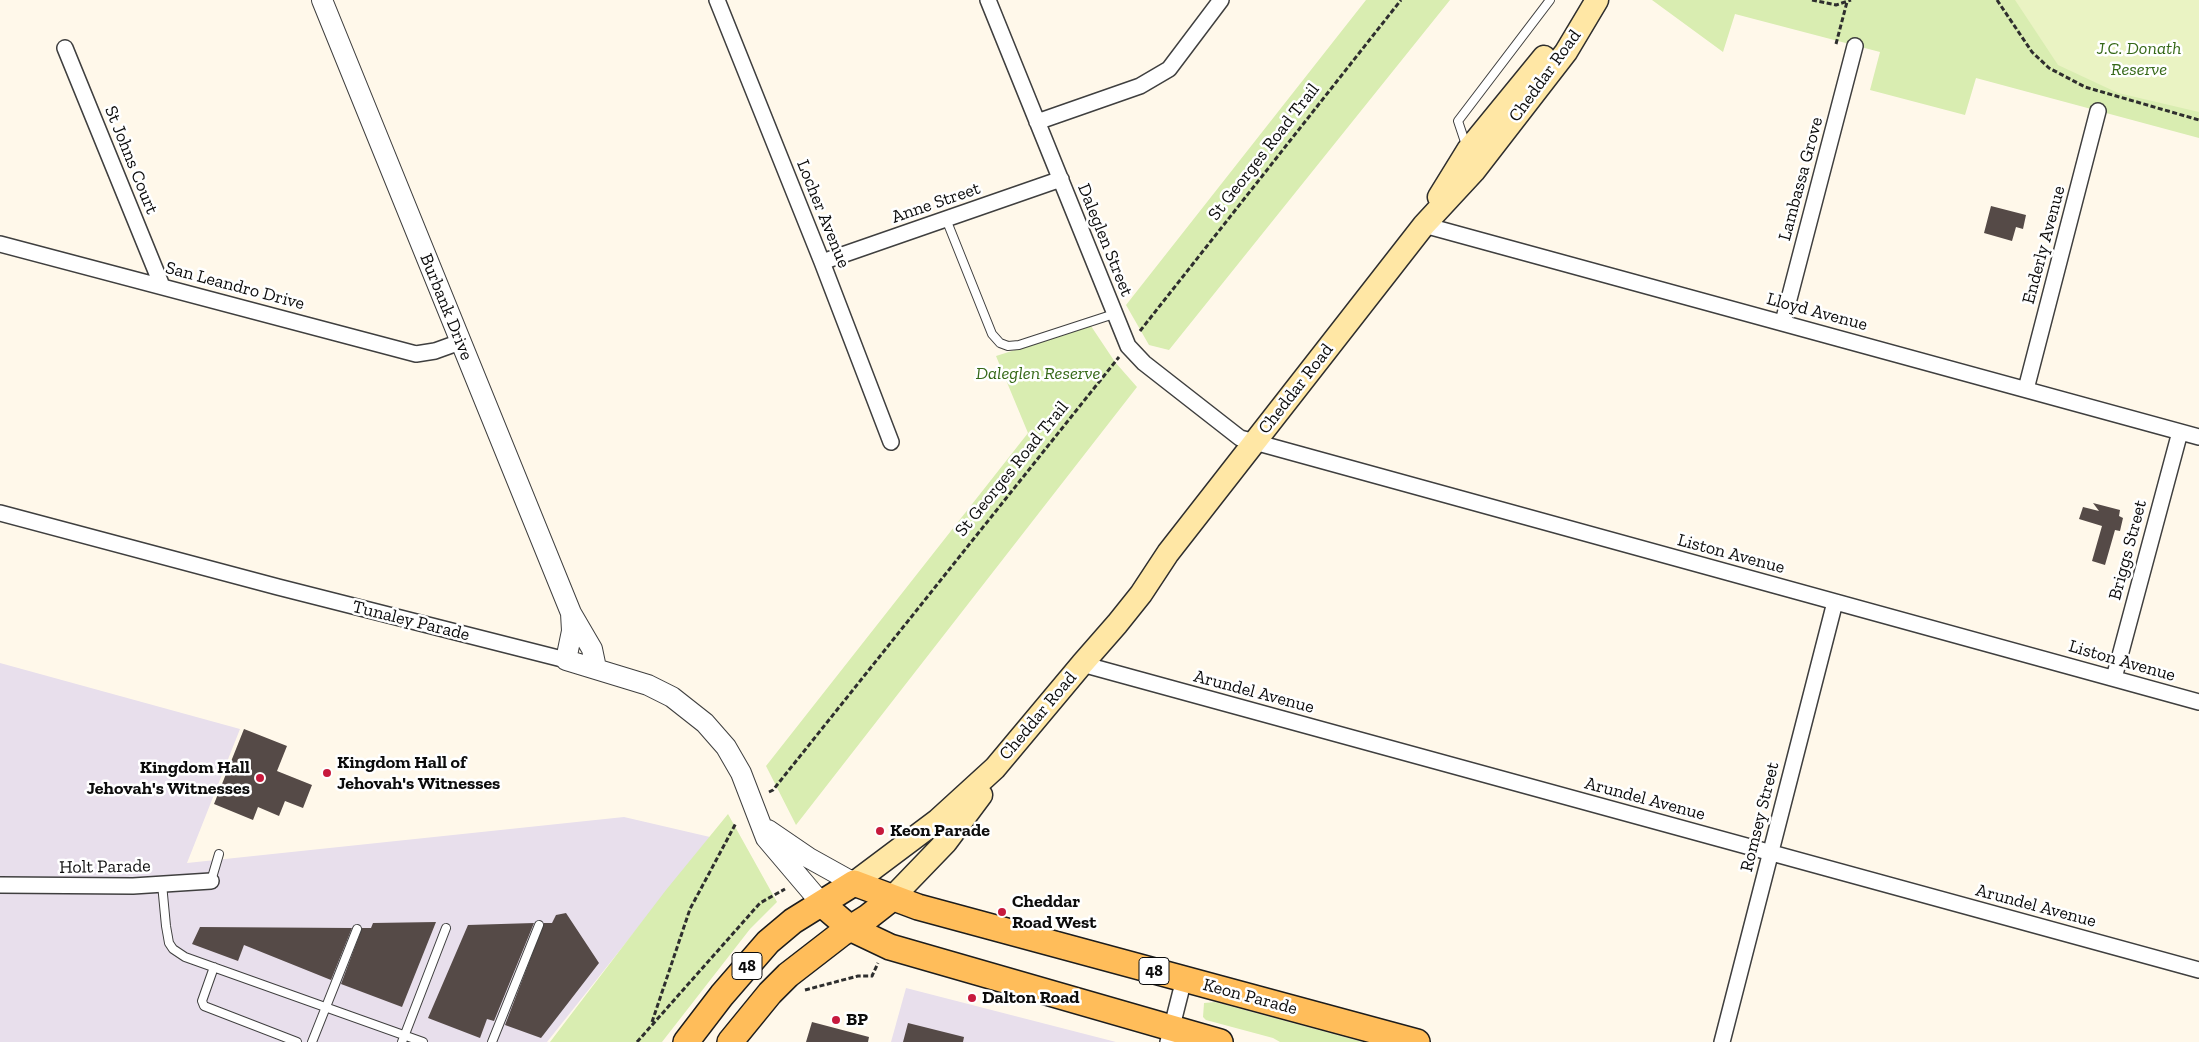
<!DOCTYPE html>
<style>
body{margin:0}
canvas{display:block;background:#fff8ea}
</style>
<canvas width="2199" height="1042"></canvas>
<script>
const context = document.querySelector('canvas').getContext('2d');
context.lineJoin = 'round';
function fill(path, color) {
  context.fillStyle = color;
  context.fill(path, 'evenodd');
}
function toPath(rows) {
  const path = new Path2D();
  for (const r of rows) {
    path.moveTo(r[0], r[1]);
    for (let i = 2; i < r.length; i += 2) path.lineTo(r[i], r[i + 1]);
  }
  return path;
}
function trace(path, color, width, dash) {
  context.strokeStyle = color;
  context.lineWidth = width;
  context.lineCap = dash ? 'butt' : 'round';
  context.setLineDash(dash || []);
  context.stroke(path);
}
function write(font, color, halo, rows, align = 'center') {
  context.font = font + ' "Zilla Slab",serif';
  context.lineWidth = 5;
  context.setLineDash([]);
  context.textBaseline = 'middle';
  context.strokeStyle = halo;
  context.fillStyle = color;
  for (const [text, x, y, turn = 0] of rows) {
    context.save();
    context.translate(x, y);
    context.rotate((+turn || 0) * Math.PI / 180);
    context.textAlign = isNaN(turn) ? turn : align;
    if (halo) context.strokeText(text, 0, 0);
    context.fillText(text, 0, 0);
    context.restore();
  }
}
fill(toPath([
 [0,663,240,729,187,863,624,817,710,837,547,1042,0,1042],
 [906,988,1116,1042,891,1042]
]), '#e8dfec');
fill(toPath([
 [1366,0,1450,0,1169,350,1149,345,1126,305],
 [1652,0,2199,0,2199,138,1976,78,1965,115,1870,90,1880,52,1735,14,1723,52],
 [1091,326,1115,362,1137,387,796,825,766,766,1028,433,996,356],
 [728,814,777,902,750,929,662,1042,550,1042,666,890],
 [1215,1002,1363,1042,1280,1042,1273,1038,1206,1020,1203,1017,1204,1003]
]), '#d9edb1');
fill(toPath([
 [2015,0,2199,0,2199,112,2118,93,2058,65]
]), '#eaf3c3');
fill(toPath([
 [1991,206,2026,215,2023,229,2016,227,2012,241,1984,233],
 [2093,503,2120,510,2119,516,2123,518,2120,531,2115,530,2105,565,2092,561,2102,526,2079,519,2083,507,2099,511],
 [244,729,287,746,277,771,312,785,303,808,285,801,279,816,258,807,253,820,214,804],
 [566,913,599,963,541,1038,505,1025,544,923,552,923,556,915],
 [436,922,402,1007,341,984,362,928,371,928,373,923],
 [534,923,494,1021,487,1019,480,1038,428,1018,468,925],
 [200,927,352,928,331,980,244,945,238,961,192,944],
 [812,1022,869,1037,868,1042,806,1042],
 [908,1023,964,1037,963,1042,903,1042]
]), '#554a47');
const service = toPath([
 [1467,148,1458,121,1550,0],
 [946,219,992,334,1000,343,1008,346,1019,345,1114,314],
 [211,881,219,854],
 [162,884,166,926,169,943,173,949,185,957,423,1042],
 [214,967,202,1001,204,1006,297,1042],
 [312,1042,357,929],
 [402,1042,446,928],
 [492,1042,539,925]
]);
const minor = toPath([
 [717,0,822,262,891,442],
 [988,0,1128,346,1144,363,1240,438,2199,702],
 [65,48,162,286],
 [1037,122,1140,86,1169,69,1221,0],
 [1424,225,2199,437],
 [0,244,416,354,435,351,460,342],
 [822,262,1061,179],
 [1783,322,1855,46],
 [2026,389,2098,111],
 [0,513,278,587,566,660],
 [1082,664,2199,970],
 [2114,678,2180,432],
 [0,885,133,886,211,881],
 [1168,1042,1184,979],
 [1722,1042,1835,602]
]);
const tertiary = toPath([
 [322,0,571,613,592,649,596,668],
 [571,613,572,631,566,660,648,685,672,697,705,723,726,747,741,773,766,838,822,904],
 [768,830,809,858,854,883]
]);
const secondary = toPath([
 [1439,197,1468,150,1544,57],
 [854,883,938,820,995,768,1082,664,1117,624,1141,594,1168,553,1424,225,1474,171,1566,52,1597,0],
 [891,899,946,842,981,795]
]);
const primary = toPath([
 [822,904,850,928,890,947,1220,1042],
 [686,1042,722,995,768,942,793,921,854,883,918,907,1417,1042],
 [730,1042,770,993,788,975,841,934,868,917,891,899]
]);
trace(service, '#3f3f3f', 10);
trace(minor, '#3f3f3f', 18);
trace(tertiary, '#3f3f3f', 22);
trace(secondary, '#2e2e2e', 25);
trace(primary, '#1d1d1d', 28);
trace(toPath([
 [1812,0,1836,5,1851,0],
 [1997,0,2032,52,2049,68,2085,87,2199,120],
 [1836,44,1847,2],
 [1140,331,1401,0],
 [769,792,773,790,1119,357],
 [805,990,858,976,872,976,878,963],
 [652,1022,690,909,736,823],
 [637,1042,760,903,785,889]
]), '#2e2e2e', 3, [5, 2.5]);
trace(service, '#fff', 8);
trace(minor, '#fff', 15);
trace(tertiary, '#fff', 20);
trace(secondary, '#ffe7a5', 22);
trace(primary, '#ffbd5a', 25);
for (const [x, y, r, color] of [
 [327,773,5,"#c7193c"],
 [260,778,5,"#c7193c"],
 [880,831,5,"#c7193c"],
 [1002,912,5,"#c7193c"],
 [972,998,5,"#c7193c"],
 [836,1020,5,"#c7193c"]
]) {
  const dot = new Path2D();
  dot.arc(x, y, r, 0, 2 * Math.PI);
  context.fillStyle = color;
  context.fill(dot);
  trace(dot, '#fff', 2);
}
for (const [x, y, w] of [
 [747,966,30],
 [1154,971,30]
]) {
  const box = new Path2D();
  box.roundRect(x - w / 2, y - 13.5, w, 27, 4);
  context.fillStyle = '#fff';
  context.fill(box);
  trace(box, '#0c0c0c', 1);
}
write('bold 16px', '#0c0c0c', null, [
 ["48",747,966],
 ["48",1154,971]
]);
write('italic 18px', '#356817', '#fff', [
 ["J.C. Donath",2139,49],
 ["Reserve",2139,70],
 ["Daleglen Reserve",1038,374]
]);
write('18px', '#0c0c0c', '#fff', [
 ["Cheddar Road",1545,76,-54],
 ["St Georges Road Trail",1264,152,-52],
 ["St Johns Court",131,160,68],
 ["Lambassa Grove",1801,179,-75],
 ["Anne Street",936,203,-19],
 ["Locher Avenue",823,214,68],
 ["Daleglen Street",1105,240,68],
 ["Enderly Avenue",2044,245,-75],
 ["San Leandro Drive",235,286,15],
 ["Burbank Drive",446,307,68],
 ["Lloyd Avenue",1817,312,15],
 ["Cheddar Road",1296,389,-52],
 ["St Georges Road Trail",1012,469,-51],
 ["Briggs Street",2128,550,-75],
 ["Liston Avenue",1731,554,15],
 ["Tunaley Parade",411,621,14],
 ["Liston Avenue",2122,661,16],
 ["Arundel Avenue",1254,692,15],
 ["Cheddar Road",1038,716,-50],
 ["Arundel Avenue",1645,799,15],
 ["Romsey Street",1760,817,-76],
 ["Holt Parade",105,867,-1],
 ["Arundel Avenue",2036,906,15],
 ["Keon Parade",1250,997,15]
]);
write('bold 18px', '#0c0c0c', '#fff', [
 ["Kingdom Hall of",337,763],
 ["Jehovah's Witnesses",337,784],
 ["Kingdom Hall",250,768,"right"],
 ["Jehovah's Witnesses",250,789,"right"],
 ["Keon Parade",890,831],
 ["Cheddar",1012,902],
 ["Road West",1012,923],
 ["Dalton Road",982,998],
 ["BP",846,1020]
], 'left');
</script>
